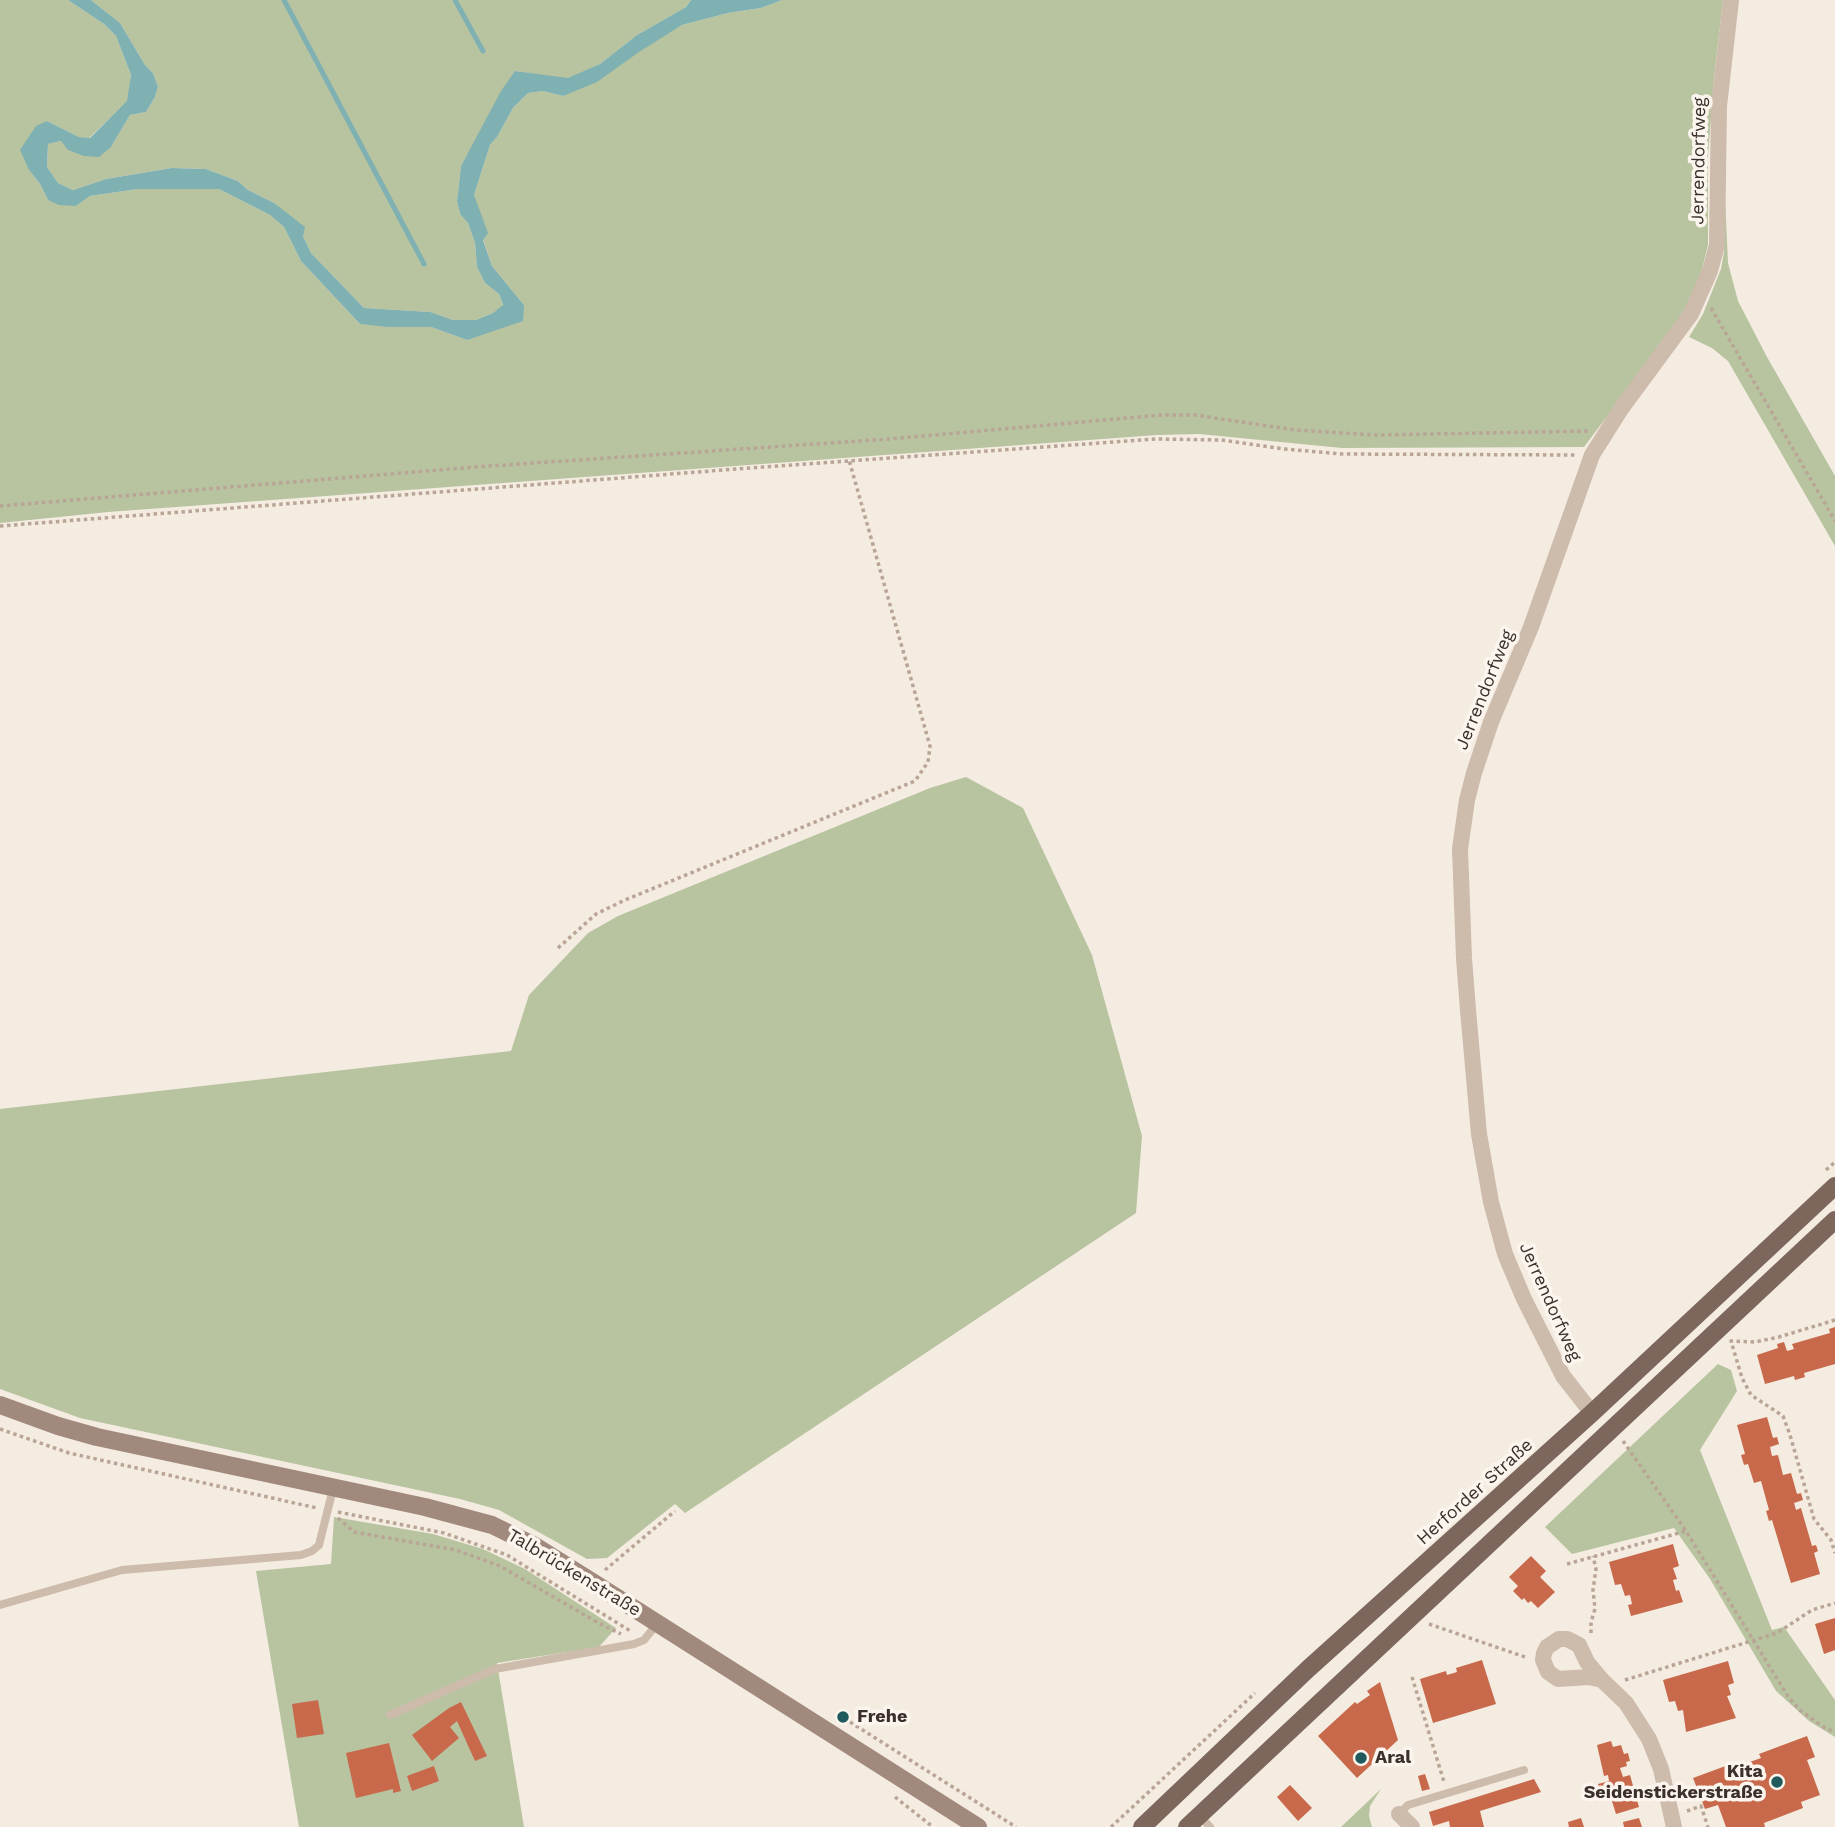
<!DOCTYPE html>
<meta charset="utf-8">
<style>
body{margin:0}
canvas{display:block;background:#f4ebe1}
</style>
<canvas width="1835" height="1827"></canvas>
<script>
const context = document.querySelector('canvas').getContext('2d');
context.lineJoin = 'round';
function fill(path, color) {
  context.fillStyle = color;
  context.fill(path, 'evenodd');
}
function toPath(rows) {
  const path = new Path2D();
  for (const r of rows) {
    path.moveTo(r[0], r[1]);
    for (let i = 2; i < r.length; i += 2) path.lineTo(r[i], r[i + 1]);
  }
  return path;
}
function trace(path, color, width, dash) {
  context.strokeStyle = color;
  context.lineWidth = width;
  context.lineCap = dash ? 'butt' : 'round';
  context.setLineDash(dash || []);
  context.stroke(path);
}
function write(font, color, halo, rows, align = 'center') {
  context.font = font + ' "Work Sans",sans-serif';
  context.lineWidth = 7;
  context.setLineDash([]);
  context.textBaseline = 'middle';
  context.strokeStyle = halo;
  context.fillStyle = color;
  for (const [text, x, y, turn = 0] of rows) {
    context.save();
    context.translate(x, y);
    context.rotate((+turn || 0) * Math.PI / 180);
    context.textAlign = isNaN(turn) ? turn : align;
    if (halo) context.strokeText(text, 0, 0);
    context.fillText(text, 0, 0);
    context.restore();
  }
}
fill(toPath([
 [0,0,68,0,104,24,116,36,131,75,128,101,89,138,79,137,47,121,29,170,40,184,48,200,76,206,90,196,138,189,219,189,270,215,284,227,301,261,360,324,431,327,467,340,524,305,492,266,483,239,474,195,490,145,497,137,513,108,528,93,543,91,563,96,682,25,728,13,761,8,782,0,1723,0,1714,78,1708,156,1708,245,1699,282,1677,324,1584,447,1342,448,1199,434,1157,435,108,512,0,523],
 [91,0,691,0,686,7,637,35,600,64,568,79,515,71,461,166,457,201,460,214,468,223,475,243,477,267,485,283,499,294,503,306,493,313,476,320,453,320,429,312,364,308,311,253,303,236,274,203,248,190,238,181,206,169,172,168,106,179,73,190,58,183,47,167,48,144,61,141,111,147,130,115,146,112,155,97,158,87,153,73,145,65,120,23],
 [1725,198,1728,263,1738,301,1767,357,1835,476,1835,546,1728,361,1712,348,1689,337,1703,314,1721,269,1724,252],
 [966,777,1023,808,1092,955,1142,1136,1136,1213,685,1513,675,1504,607,1558,587,1559,499,1510,460,1499,80,1418,0,1389,0,1109,511,1051,529,995,588,933,618,916,930,788],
 [1718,1364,1731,1370,1737,1391,1700,1450,1772,1630,1784,1627,1835,1700,1835,1737,1809,1721,1776,1691,1710,1579,1674,1528,1572,1554,1545,1527],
 [334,1517,433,1534,483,1549,525,1569,616,1628,599,1647,497,1663,524,1827,299,1827,256,1571,331,1564],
 [1381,1789,1370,1806,1369,1816,1372,1827,1341,1827]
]), '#b8c4a0');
fill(toPath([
 [68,0,91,0,120,23,145,65,153,73,158,87,155,97,146,112,130,115,111,147,99,157,84,156,68,150,61,141,48,144,47,167,58,183,73,190,106,179,172,168,206,169,238,181,248,190,274,203,305,227,303,236,311,253,364,308,430,312,453,320,476,320,493,313,503,305,499,294,485,283,477,267,475,243,468,223,460,214,457,201,461,166,501,91,515,71,568,78,600,64,637,35,686,7,691,0,782,0,761,8,728,13,682,25,639,52,597,82,563,96,543,91,528,93,513,108,497,137,490,145,474,195,488,233,483,240,492,266,524,305,523,321,467,340,431,327,388,327,360,324,301,261,284,227,270,215,219,189,138,189,90,196,76,206,59,205,48,200,40,184,29,170,20,150,36,126,47,121,79,137,90,138,127,101,131,75,116,36,104,24]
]), '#7fb0b2');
trace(toPath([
 [284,0,424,264],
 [455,0,483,51]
]), '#7fb0b2', 5);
fill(toPath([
 [1835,1327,1835,1364,1804,1373,1805,1377,1795,1380,1794,1376,1765,1384,1757,1355,1778,1348,1777,1344,1784,1342,1787,1351,1794,1349,1792,1344,1830,1333,1829,1329],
 [1767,1417,1773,1438,1777,1437,1779,1444,1770,1447,1772,1456,1778,1455,1783,1475,1791,1473,1797,1494,1801,1493,1803,1500,1794,1503,1796,1510,1801,1508,1812,1546,1816,1545,1818,1551,1814,1553,1820,1574,1791,1583,1772,1520,1769,1521,1766,1511,1769,1510,1761,1481,1754,1483,1748,1464,1744,1465,1741,1455,1745,1454,1737,1425],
 [1673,1544,1679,1566,1673,1568,1677,1579,1673,1580,1676,1591,1679,1590,1683,1602,1631,1616,1628,1605,1632,1604,1630,1595,1625,1596,1621,1584,1615,1585,1609,1562],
 [1531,1556,1546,1571,1540,1577,1555,1592,1538,1608,1531,1601,1528,1603,1524,1598,1522,1600,1513,1591,1518,1586,1509,1577],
 [1835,1618,1835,1650,1824,1654,1815,1624],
 [1482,1660,1496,1704,1433,1723,1420,1679,1446,1671,1447,1675,1457,1672,1456,1668],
 [1728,1661,1734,1683,1728,1685,1731,1695,1727,1696,1736,1718,1686,1732,1683,1710,1678,1711,1675,1701,1669,1702,1663,1680],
 [1380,1682,1398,1740,1357,1778,1318,1736,1355,1702,1357,1704,1370,1695,1367,1691],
 [318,1700,324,1734,297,1738,292,1704],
 [461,1702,487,1756,475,1761,457,1721,450,1727,459,1738,432,1761,412,1735,449,1708],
 [1807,1736,1815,1757,1807,1760,1820,1795,1801,1802,1803,1808,1764,1823,1765,1827,1726,1827,1718,1805,1705,1809,1693,1778,1731,1764,1733,1768,1761,1758,1759,1754],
 [1611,1741,1613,1747,1621,1745,1624,1754,1628,1753,1630,1761,1626,1762,1627,1766,1620,1768,1623,1777,1630,1775,1639,1807,1616,1814,1610,1795,1602,1797,1598,1784,1609,1781,1608,1775,1604,1776,1597,1745],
 [389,1743,401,1791,393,1793,393,1789,356,1798,346,1753],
 [434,1766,439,1781,412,1791,407,1776],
 [1425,1774,1430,1789,1422,1791,1418,1776],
 [1534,1779,1541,1792,1480,1811,1484,1827,1450,1827,1449,1821,1433,1826,1429,1812],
 [1290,1785,1312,1808,1298,1821,1277,1797],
 [1581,1818,1584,1827,1569,1827,1568,1822],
 [1639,1818,1642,1827,1624,1827,1623,1822]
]), '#c8694b');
trace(toPath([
 [1711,308,1835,521],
 [0,506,475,467,889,439,1161,415,1195,415,1295,430,1376,435,1589,431],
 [0,526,749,468,1156,439,1221,440,1284,449,1342,454,1575,455],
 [558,948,596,914,625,900,915,781,928,762,930,746,849,460],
 [1826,1170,1835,1162],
 [1835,1320,1779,1337,1755,1342,1731,1341,1742,1378,1751,1395,1783,1416,1790,1435,1814,1519,1831,1540,1835,1553],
 [0,1429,69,1453,317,1508],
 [1623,1441,1686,1531,1789,1698,1801,1711,1825,1728,1835,1732],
 [338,1512,444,1533,507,1555,632,1632],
 [338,1518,354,1532,456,1550,500,1566,604,1626,621,1634],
 [1567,1564,1686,1531],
 [605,1570,675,1511],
 [1429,1624,1528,1658],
 [1591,1633,1591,1622,1595,1609,1593,1590,1596,1569,1593,1556],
 [1412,1677,1444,1782],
 [1625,1680,1777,1633,1812,1610,1835,1603],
 [850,1722,1016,1827],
 [895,1797,933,1827],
 [1687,1811,1701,1806,1708,1827],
 [1111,1827,1255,1693]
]), '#b9a596', 3.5, [3.5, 3.5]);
trace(toPath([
 [0,1605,122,1570,301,1555,312,1551,319,1545,333,1489],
 [390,1715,495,1669,634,1644,644,1640,657,1624],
 [1399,1814,1408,1805,1524,1770],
 [1199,1815,1210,1827]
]), '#cdbbac', 8);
trace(toPath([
 [1592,1413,1563,1376,1524,1299,1505,1254,1491,1202,1479,1134,1468,1010,1464,958,1460,849,1467,800,1474,773,1491,722,1531,627,1592,455,1621,409,1691,314,1710,271,1717,245,1719,106,1731,0],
 [1559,1639,1567,1639,1579,1645,1587,1662,1602,1680,1589,1677,1558,1679,1548,1672,1543,1660,1544,1653,1547,1647,1559,1639],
 [1602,1680,1626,1703,1649,1739,1661,1769,1674,1827],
 [1399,1814,1412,1827]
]), '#cdbbac', 16);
trace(toPath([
 [0,1405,58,1426,97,1437,425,1507,492,1525,535,1546,594,1583,978,1827]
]), '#a18a7d', 18);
trace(toPath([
 [1142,1827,1308,1669,1592,1413,1835,1186],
 [1187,1827,1835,1220]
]), '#7d675c', 18);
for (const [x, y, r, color] of [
 [843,1717,7,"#1f5a5e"],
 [1361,1758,7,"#1f5a5e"],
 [1777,1782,7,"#1f5a5e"]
]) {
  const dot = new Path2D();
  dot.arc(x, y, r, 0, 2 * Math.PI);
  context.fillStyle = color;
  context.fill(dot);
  trace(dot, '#fbf5ee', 2.5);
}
write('18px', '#3b302b', '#fbf5ee', [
 ["Jerrendorfweg",1699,161,-89],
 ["Jerrendorfweg",1485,690,-68],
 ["Jerrendorfweg",1550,1302,66],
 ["Herforder Straße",1475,1492,-42],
 ["Talbrückenstraße",574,1573,31]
]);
write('bold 18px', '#3b302b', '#fbf5ee', [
 ["Frehe",857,1717],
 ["Aral",1375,1758],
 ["Kita",1763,1772,"right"],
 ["Seidenstickerstraße",1763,1793,"right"]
], 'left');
</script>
